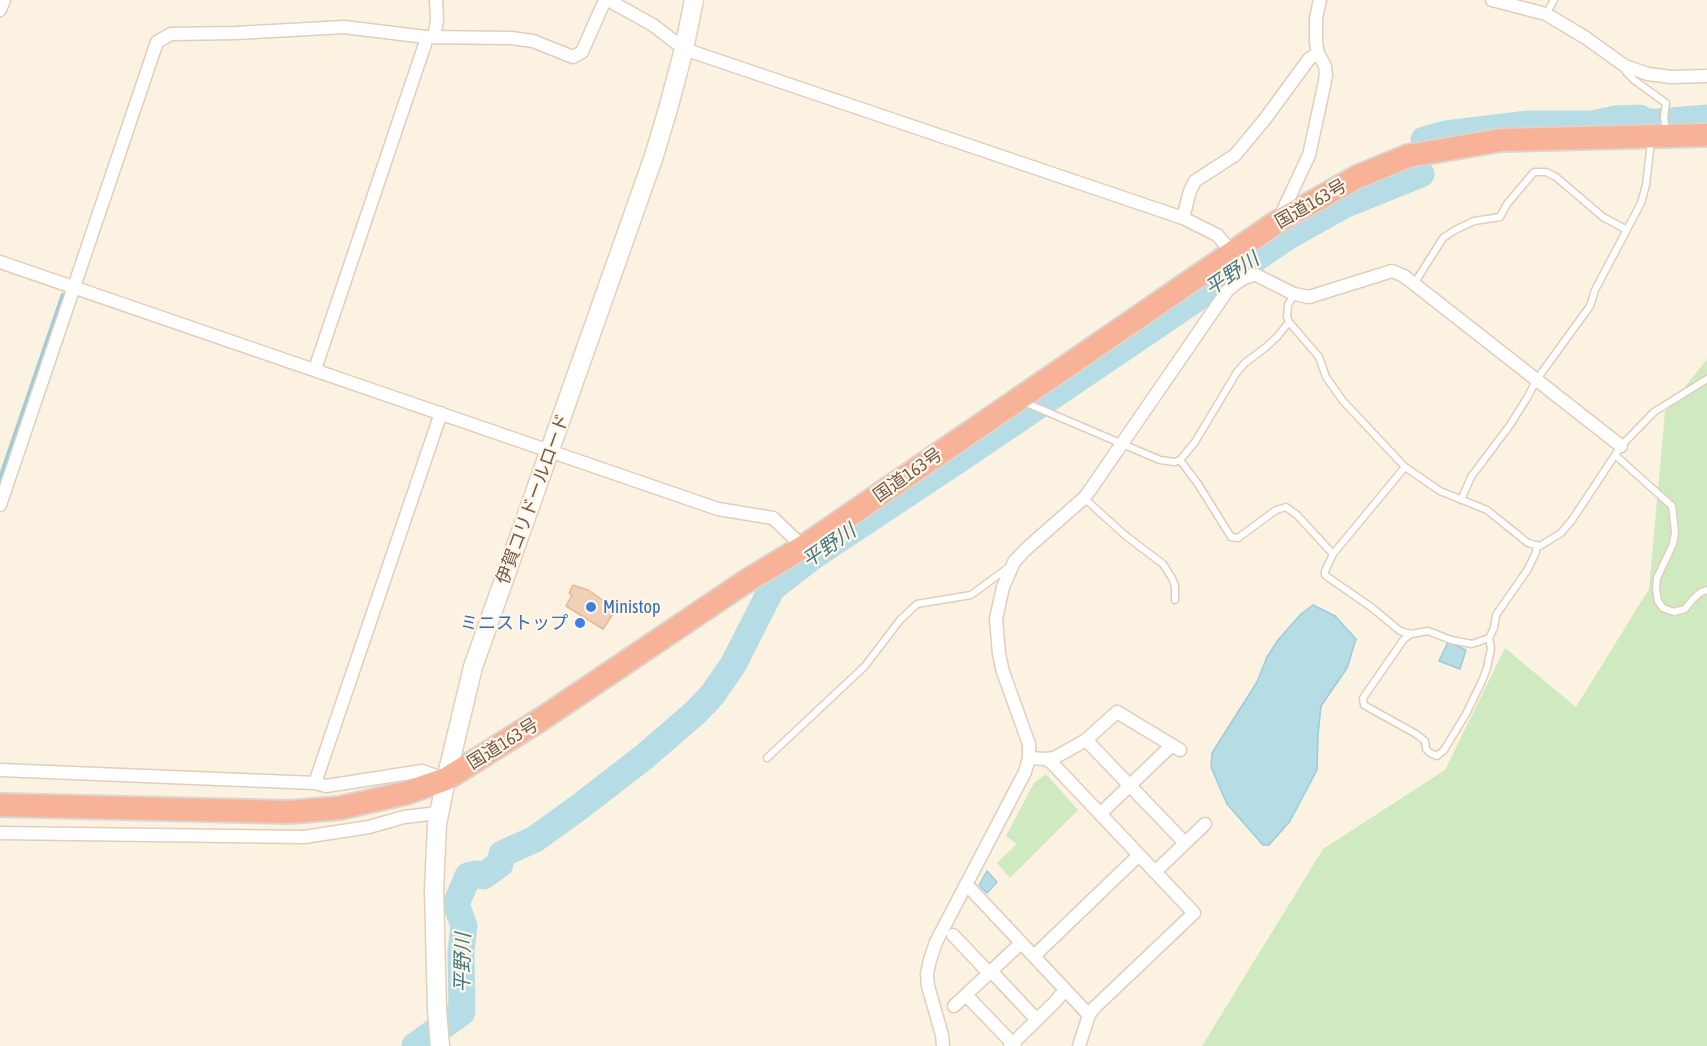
<!DOCTYPE html>
<meta charset="utf-8">
<style>
body{margin:0}
canvas{display:block;background:#fcf2e1}
</style>
<canvas width="1707" height="1046"></canvas>
<script>
const context = document.querySelector('canvas').getContext('2d');
context.lineJoin = 'round';
function fill(path, color) {
  context.fillStyle = color;
  context.fill(path, 'evenodd');
}
function toPath(rows) {
  const path = new Path2D();
  for (const r of rows) {
    path.moveTo(r[0], r[1]);
    for (let i = 2; i < r.length; i += 2) path.lineTo(r[i], r[i + 1]);
  }
  return path;
}
function trace(path, color, width, dash) {
  context.strokeStyle = color;
  context.lineWidth = width;
  context.lineCap = dash ? 'butt' : 'round';
  context.setLineDash(dash || []);
  context.stroke(path);
}
function write(font, color, halo, rows, align = 'center') {
  context.font = font + ' "Asap Condensed","Noto Sans JP",sans-serif';
  context.lineWidth = 4.5;
  context.setLineDash([]);
  context.textBaseline = 'middle';
  context.strokeStyle = halo;
  context.fillStyle = color;
  for (const [text, x, y, turn = 0] of rows) {
    context.save();
    context.translate(x, y);
    context.rotate((+turn || 0) * Math.PI / 180);
    context.textAlign = isNaN(turn) ? turn : align;
    if (halo) context.strokeText(text, 0, 0);
    context.fillText(text, 0, 0);
    context.restore();
  }
}
fill(toPath([
 [1707,359,1707,1046,1202,1046,1323,849,1445,770,1505,648,1576,707,1649,589,1665,412],
 [1046,774,1078,810,1010,878,997,863,1017,844,1006,836,1034,783]
]), '#cfe9c0');
const water = toPath([
 [1313,605,1335,616,1356,639,1347,668,1321,706,1318,735,1317,770,1290,821,1269,845,1263,845,1227,804,1211,767,1212,753,1257,682,1267,657,1278,640,1301,614,1313,605],
 [1448,642,1466,650,1460,669,1439,661,1448,642],
 [987,871,997,882,987,893,979,885,987,871]
]);
fill(water, '#b6dde5');
trace(water, '#9cccd7', 1.5);
trace(toPath([
 [0,479,63,295]
]), '#9cccd7', 4.5);
trace(toPath([
 [1424,140,1446,134,1528,124,1594,124,1615,119,1640,118,1645,122,1658,122,1707,118],
 [415,1046,462,1012,461,951,464,926,456,904,468,876,477,874,483,876,489,872,500,864,502,854,535,839,578,808,644,757,696,712,712,695,733,665,772,588,812,557,964,456,1287,237,1344,205,1421,174]
]), '#b6dde5', 27);
const building = toPath([
 [573,585,588,590,616,609,603,629,566,606,572,595,569,593,573,585]
]);
fill(building, '#f1d0b8');
trace(building, '#e4b799', 1.5);
const lane = toPath([
 [1546,14,1554,0],
 [1625,66,1626,72,1634,80,1666,103,1664,117,1666,132],
 [1414,284,1443,238,1455,230,1474,221,1500,217,1507,204,1534,172,1546,172,1556,177,1603,217,1627,230],
 [1294,294,1288,305,1287,317,1289,322,1319,357,1326,377,1343,401,1405,467,1440,491,1487,510,1528,543,1540,546,1561,533,1572,520,1621,446,1654,412,1707,379],
 [1024,402,1160,460,1175,462,1180,460,1198,484,1231,537,1238,538,1276,510,1286,507,1297,515,1333,554],
 [1615,455,1672,506,1675,532,1673,544,1657,578,1656,589,1658,601,1663,608,1674,612,1685,609,1693,599,1701,592,1707,590],
 [1180,460,1195,442,1237,372,1245,363,1266,347,1277,337,1289,322],
 [1405,467,1333,554,1325,571,1325,575,1329,578,1371,607,1400,631,1411,634,1428,631,1451,640,1472,644,1489,638,1494,628,1496,615,1528,569,1536,552,1537,545],
 [1084,498,1126,536,1163,564,1172,578,1175,586,1175,600],
 [1461,500,1471,477,1510,425,1527,398,1537,379,1590,306,1595,290,1641,203,1646,185,1651,142],
 [1411,634,1404,639,1363,698,1364,705,1416,734,1425,741,1426,749,1430,753,1437,756,1444,750,1466,714,1482,681,1487,668,1491,648,1489,638],
 [767,758,865,666,900,620,917,604,971,595,1009,567]
]);
const street = toPath([
 [608,0,653,25,684,49,1183,218,1217,235,1232,252,1239,281],
 [1492,0,1546,14,1586,38,1625,66,1648,74,1671,77,1707,76],
 [0,10,4,0],
 [434,37,437,20,436,0],
 [1183,218,1190,191,1195,181,1235,155,1265,119,1309,59,1318,53],
 [1279,219,1309,155,1324,86,1326,75,1325,66,1318,53,1316,42,1316,18,1320,0],
 [0,262,718,509,773,518,803,547],
 [315,369,425,44,426,37],
 [0,505,157,42,171,34,236,33,344,27,426,37,511,38,533,41,573,57,582,52,605,0],
 [1086,740,1185,843],
 [1029,758,1045,759,1051,762,1194,913,1094,1008,1089,1015,1079,1046],
 [1045,759,1054,758,1086,740,1117,712,1180,750],
 [0,770,315,783,441,413],
 [315,783,326,786,422,771,442,778],
 [1100,814,1172,745],
 [0,833,304,837,369,827,404,817,438,813],
 [1155,872,1205,824],
 [966,884,1089,1015],
 [953,935,989,973],
 [1034,956,1139,855],
 [991,971,1037,1020],
 [966,995,1015,1046],
 [954,1006,1021,943],
 [943,1046,942,1035,928,986,927,974,930,960,936,942,1025,772,1029,758,1029,744,1003,672,999,654,996,619,1003,587,1014,562,1025,550,1084,498,1090,490,1227,291,1239,281,1249,276,1256,275,1294,294,1309,297,1392,271,1404,276,1621,446],
 [1010,1046,1055,1002,1065,990]
]);
const secondary = toPath([
 [440,1046,437,1010,434,890,437,824,446,779,473,667,654,156,668,109,684,49,694,0]
]);
const highway = toPath([
 [0,805,289,812,340,808,406,793,446,779,543,718,745,582,803,547,1277,222,1357,177,1408,156,1501,140,1707,135]
]);
trace(lane, '#e0cebd', 9);
trace(street, '#e0cebd', 15);
trace(secondary, '#e5cfbb', 21);
trace(highway, '#dbd4cf', 26);
trace(lane, '#fff', 6);
trace(street, '#fff', 12);
trace(secondary, '#fff', 18);
trace(highway, '#f7b297', 22);
for (const [x, y, r, color] of [
 [591,607,6,"#3f7fe0"],
 [580,623,6,"#3f7fe0"]
]) {
  const dot = new Path2D();
  dot.arc(x, y, r, 0, 2 * Math.PI);
  context.fillStyle = color;
  context.fill(dot);
  trace(dot, '#fff6e7', 2);
}
write('18px', '#735848', '#fff6e7', [
 ["国道163号",1311,204,-30],
 ["国道163号",908,475,-35],
 ["伊賀コリドールロード",533,499,-70],
 ["国道163号",503,744,-32]
]);
write('18px', '#366cbe', '#fff6e7', [
 ["Ministop",603,607],
 ["ミニストップ",568,623,"right"]
], 'left');
write('italic 20px', '#417a86', '#fff6e7', [
 ["平野川",1232,274,-34],
 ["平野川",829,546,-35],
 ["平野川",463,963,-89]
]);
</script>
